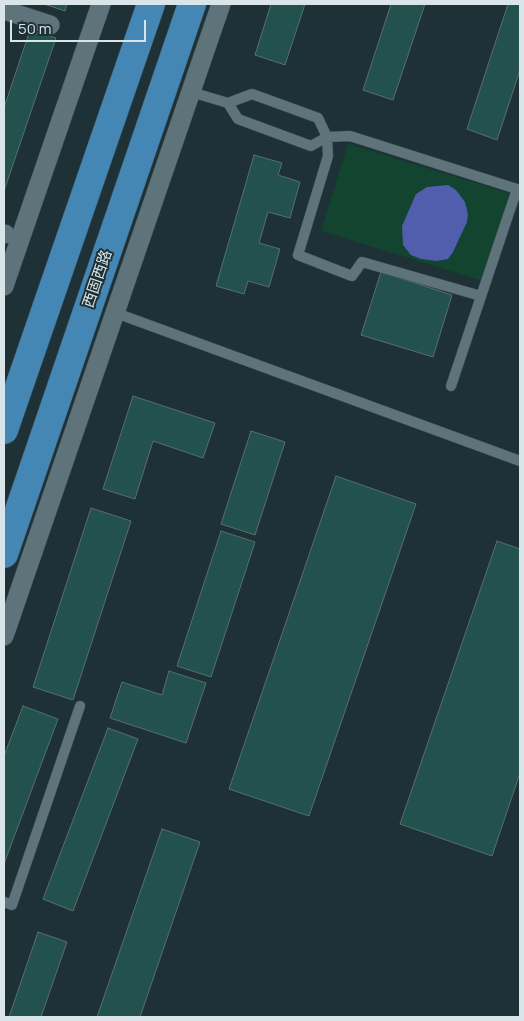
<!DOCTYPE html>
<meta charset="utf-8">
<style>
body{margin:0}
#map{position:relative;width:524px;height:1021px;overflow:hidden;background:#1d3136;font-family:Manrope,sans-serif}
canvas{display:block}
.frame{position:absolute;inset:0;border:5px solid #d9e5e8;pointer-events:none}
.scale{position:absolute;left:10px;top:20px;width:136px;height:22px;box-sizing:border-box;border:2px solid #d9e5e8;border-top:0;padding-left:6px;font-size:15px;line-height:18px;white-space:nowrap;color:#d9e5e8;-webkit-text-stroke:4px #1d3136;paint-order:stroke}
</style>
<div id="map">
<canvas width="524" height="1021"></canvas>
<div class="frame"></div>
<div class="scale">50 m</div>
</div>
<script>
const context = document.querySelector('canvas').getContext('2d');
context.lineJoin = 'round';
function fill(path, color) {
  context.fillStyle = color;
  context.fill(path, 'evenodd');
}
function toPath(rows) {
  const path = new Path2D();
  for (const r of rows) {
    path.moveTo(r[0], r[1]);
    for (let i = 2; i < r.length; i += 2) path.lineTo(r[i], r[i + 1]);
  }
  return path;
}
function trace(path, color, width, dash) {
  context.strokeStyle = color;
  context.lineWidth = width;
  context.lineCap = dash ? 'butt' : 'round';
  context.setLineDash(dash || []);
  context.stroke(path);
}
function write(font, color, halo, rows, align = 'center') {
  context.font = font + ' Manrope,"Noto Sans SC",sans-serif';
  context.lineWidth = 4;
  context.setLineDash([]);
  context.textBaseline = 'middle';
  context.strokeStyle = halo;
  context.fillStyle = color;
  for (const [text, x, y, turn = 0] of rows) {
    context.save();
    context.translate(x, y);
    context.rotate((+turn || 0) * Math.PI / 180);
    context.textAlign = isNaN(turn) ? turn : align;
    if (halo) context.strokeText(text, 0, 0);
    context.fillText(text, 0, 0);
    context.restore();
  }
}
fill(toPath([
 [348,144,509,193,483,281,321,231]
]), '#12442f');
fill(toPath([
 [448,185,456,190,465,202,468,214,467,222,453,252,448,259,437,261,421,259,411,255,403,245,402,226,416,194,427,187]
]), '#505ead');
const building = toPath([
 [44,4,67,4,65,11,44,4],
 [271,4,305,4,285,65,255,55,271,4],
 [391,4,425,4,393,100,363,90,391,4],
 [508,4,520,4,520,70,497,140,467,129,508,4],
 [30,30,56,38,4,191,4,108,30,30],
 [254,155,282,163,278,175,300,182,290,218,268,212,259,243,280,249,269,287,248,281,244,294,216,286,254,155],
 [381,272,452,295,433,357,361,335,381,272],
 [133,396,215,423,203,458,153,441,135,499,103,489,133,396],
 [251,431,285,442,255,535,221,524,251,431],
 [336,476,416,504,309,816,229,789,336,476],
 [91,508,131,521,73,700,33,687,91,508],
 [221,531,255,542,211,677,177,666,221,531],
 [497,541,520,549,520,773,492,856,400,824,497,541],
 [169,671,206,683,186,743,110,718,122,682,162,695,169,671],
 [23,706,58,719,4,864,4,756,23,706],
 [108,728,138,739,73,911,43,899,108,728],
 [162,829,200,842,140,1017,97,1017,162,829],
 [38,932,67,942,41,1017,9,1017,38,932]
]);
fill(building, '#23514e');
trace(building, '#596f6d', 1);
const lane = toPath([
 [191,92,228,103,252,94,318,118,327,137,328,156,298,255,352,276,362,262,481,296],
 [228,103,238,119,311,146,327,137,350,136,520,190],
 [116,313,520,461],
 [451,386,517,189],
 [4,902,12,905,80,706]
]);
const street = toPath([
 [4,10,50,25],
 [4,234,5,234],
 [4,286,101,4],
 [4,636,221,4]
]);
const primary = toPath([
 [4,430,151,4],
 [4,554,192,4]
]);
trace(lane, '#3d4d53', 11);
trace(street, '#3d4d53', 20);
trace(primary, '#3d4d53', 29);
trace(lane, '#5e747a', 10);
trace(street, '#5e747a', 19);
trace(primary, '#4486b4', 28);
trace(toPath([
 [217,4,227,7]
]), '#627377', 3, [2.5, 2.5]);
write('15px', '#d9e5e8', '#1d3136', [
 ["西固西路",98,279,-71]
]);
</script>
